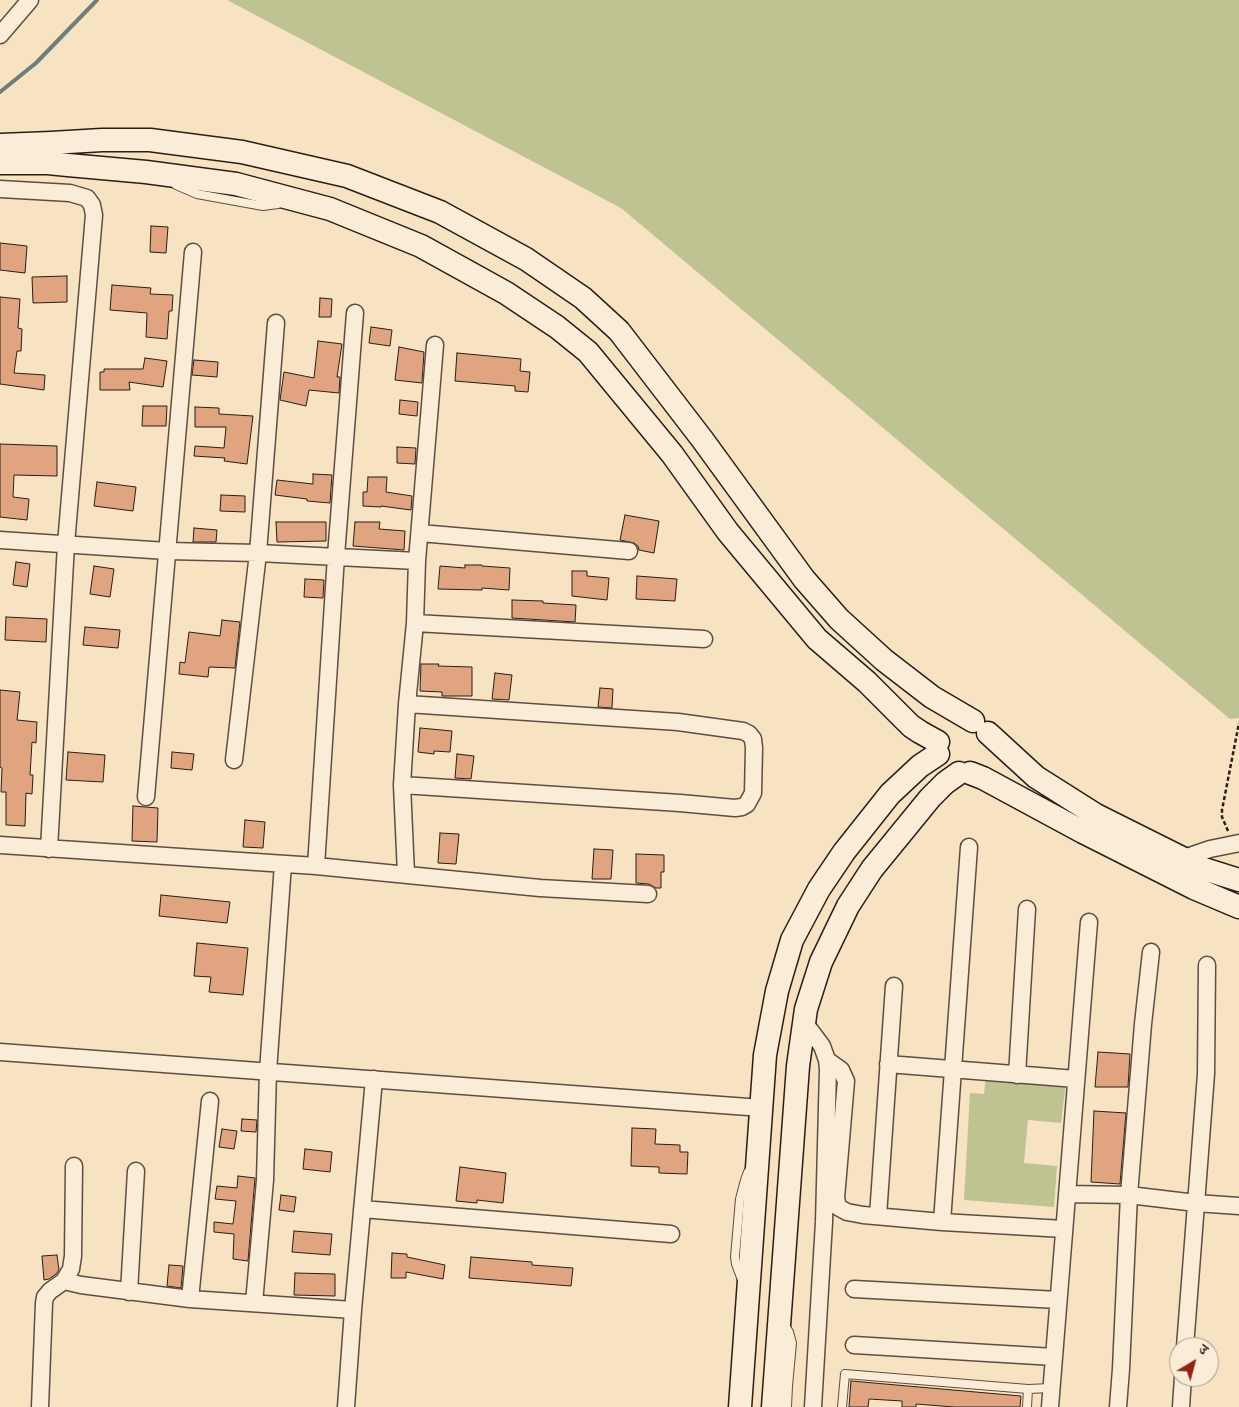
<!DOCTYPE html>
<meta charset="utf-8">
<style>
body{margin:0}
#map{position:relative;width:1239px;height:1407px;overflow:hidden;background:#f7e2c2;font-family:Vollkorn,"Noto Serif Devanagari",serif}
canvas{display:block}
.north{position:absolute;left:1169px;top:1337px;width:50px;height:50px;box-sizing:border-box;background:#faecd7;border:1px solid #a69a8b;border-radius:50%;rotate:37deg;font-size:14px;font-weight:700;line-height:20px;text-align:center;color:#291e18}
.north::after{content:'';display:block;margin:auto;width:18px;height:22px;background:#8f2418;clip-path:polygon(50% 0,100% 100%,50% 72%,0 100%)}
</style>
<div id="map">
<canvas width="1239" height="1407"></canvas>
<div class="north">उ</div>
</div>
<script>
const context = document.querySelector('canvas').getContext('2d');
context.lineJoin = 'round';
function fill(path, color) {
  context.fillStyle = color;
  context.fill(path, 'evenodd');
}
function toPath(rows) {
  const path = new Path2D();
  for (const r of rows) {
    path.moveTo(r[0], r[1]);
    for (let i = 2; i < r.length; i += 2) path.lineTo(r[i], r[i + 1]);
  }
  return path;
}
function trace(path, color, width, dash) {
  context.strokeStyle = color;
  context.lineWidth = width;
  context.lineCap = dash ? 'butt' : 'round';
  context.setLineDash(dash || []);
  context.stroke(path);
}
fill(toPath([
 [227,0,1239,0,1239,718,1230,719,621,208],
 [986,1075,1066,1081,1061,1123,1028,1120,1024,1163,1057,1166,1054,1207,964,1200,970,1093,984,1094]
]), '#bfc392');
trace(toPath([
 [0,92,36,63,97,0]
]), '#707d79', 4);
const building = toPath([
 [151,226,168,227,166,253,150,252,151,226],
 [0,243,27,246,25,273,0,270,0,243],
 [67,276,67,302,33,303,32,277,67,276],
 [112,285,151,288,150,294,173,295,172,311,169,311,167,339,146,337,147,313,110,310,112,285],
 [0,297,20,299,18,328,22,329,21,351,17,351,14,373,45,375,44,390,0,384,0,297],
 [320,298,332,299,331,317,319,317,320,298],
 [371,327,392,330,390,346,369,343,371,327],
 [318,341,342,344,337,377,340,377,339,393,309,390,306,406,280,400,284,372,314,378,318,341],
 [399,347,424,352,422,383,395,380,399,347],
 [457,353,521,359,520,371,530,372,528,392,515,391,515,386,455,381,457,353],
 [145,358,167,361,163,387,129,382,130,390,100,390,100,372,104,372,104,369,143,369,145,358],
 [194,360,218,362,217,377,192,375,194,360],
 [400,400,418,402,417,416,399,414,400,400],
 [143,406,167,406,166,426,142,426,143,406],
 [195,407,219,408,219,414,253,416,247,464,224,461,225,458,194,456,195,446,224,448,226,427,195,427,195,407],
 [0,444,57,446,57,476,14,475,13,497,29,499,27,520,0,517,0,444],
 [397,447,416,448,415,464,397,463,397,447],
 [313,474,332,475,330,503,307,501,307,499,275,495,277,480,313,484,313,474],
 [368,477,387,477,386,492,412,496,411,510,381,506,381,507,363,506,363,492,367,492,368,477],
 [97,482,136,487,133,511,94,506,97,482],
 [221,495,245,496,245,512,220,511,221,495],
 [625,515,659,521,654,553,639,550,638,546,634,543,620,540,625,515],
 [276,522,326,522,326,541,277,542,276,522],
 [355,522,380,522,379,529,405,531,404,550,353,546,355,522],
 [194,528,217,530,216,542,193,542,194,528],
 [16,562,30,564,27,587,13,585,16,562],
 [465,565,482,565,482,566,510,568,509,590,482,588,482,590,438,589,440,566,465,568,465,565],
 [94,566,114,569,110,597,90,594,94,566],
 [572,571,587,571,587,576,609,578,607,600,572,596,572,571],
 [637,576,677,579,675,601,636,599,637,576],
 [305,579,324,580,323,598,304,597,305,579],
 [512,600,543,601,543,603,576,605,575,622,512,618,512,600],
 [6,617,47,619,46,642,5,640,6,617],
 [222,620,240,622,235,668,209,667,208,677,179,674,180,662,185,663,189,632,220,636,222,620],
 [85,627,120,630,118,648,83,645,85,627],
 [421,664,439,664,438,666,472,667,472,696,442,696,442,692,420,691,421,664],
 [495,673,512,675,509,700,492,699,495,673],
 [600,688,613,689,612,708,598,707,600,688],
 [0,690,20,692,17,720,37,722,36,743,32,742,30,775,33,775,32,794,26,793,25,826,6,825,6,792,1,792,2,768,0,767,0,690],
 [420,728,452,731,450,752,434,751,434,754,418,752,420,728],
 [68,752,105,755,103,782,66,780,68,752],
 [172,752,194,754,192,770,171,768,172,752],
 [457,754,474,756,471,779,455,778,457,754],
 [133,806,158,808,157,842,132,841,133,806],
 [245,820,265,822,263,848,243,847,245,820],
 [440,833,459,834,456,864,438,863,440,833],
 [594,849,613,850,611,879,592,879,594,849],
 [636,854,664,855,664,872,661,872,661,888,656,888,649,884,636,883,636,854],
 [161,895,230,902,227,923,159,916,161,895],
 [197,943,248,948,243,995,209,992,211,977,194,976,197,943],
 [1098,1052,1130,1054,1128,1087,1095,1087,1098,1052],
 [1094,1111,1126,1113,1120,1184,1091,1182,1094,1111],
 [242,1119,257,1120,256,1132,241,1131,242,1119],
 [632,1128,656,1129,655,1144,680,1145,680,1152,688,1152,687,1174,659,1173,659,1167,631,1166,632,1128],
 [222,1129,237,1131,234,1149,219,1147,222,1129],
 [305,1149,332,1152,330,1172,303,1169,305,1149],
 [460,1167,506,1173,503,1203,477,1200,477,1203,456,1201,460,1167],
 [238,1176,255,1178,248,1261,233,1259,234,1234,214,1232,214,1222,233,1224,236,1201,215,1199,217,1186,237,1188,238,1176],
 [281,1195,296,1197,294,1212,279,1210,281,1195],
 [294,1231,332,1234,330,1255,292,1252,294,1231],
 [392,1253,407,1254,407,1257,445,1265,443,1279,406,1272,406,1278,391,1278,392,1253],
 [57,1255,59,1270,56,1274,49,1279,44,1280,42,1256,57,1255],
 [471,1257,532,1262,532,1265,573,1268,571,1286,469,1278,471,1257],
 [169,1265,183,1266,181,1288,167,1286,169,1265],
 [295,1273,335,1274,335,1296,294,1295,295,1273],
 [851,1381,1021,1396,1020,1407,954,1407,916,1404,916,1407,902,1407,902,1401,869,1399,868,1407,849,1407,851,1381]
]);
fill(building, '#e0a481');
trace(building, '#291e18', 1);
const lane = toPath([
 [176,185,197,194,263,206,278,204],
 [742,1280,736,1264,735,1257,740,1199,745,1180,748,1172],
 [786,1327,789,1332,792,1343,788,1386,787,1407],
 [1028,1389,1051,1388],
 [842,1407,845,1374,1028,1389,1027,1407]
]);
const street = toPath([
 [0,35,30,0],
 [0,189,70,193,87,198,92,205,94,215,66,544,49,849],
 [420,533,629,551],
 [0,540,167,551,258,553,417,561],
 [415,623,704,639],
 [234,760,258,553,276,323],
 [402,785,680,803,735,808,742,807,747,804,753,793,754,748,753,739,749,734,743,731,678,722,407,704],
 [146,797,193,252],
 [0,845,316,866,540,888,648,894],
 [1184,858,1210,849,1239,843],
 [316,866,336,556,355,313],
 [406,874,402,785,407,704,415,623,417,561,435,345],
 [804,1022,822,1046,827,1060,828,1069,824,1222,813,1407],
 [0,1052,762,1108],
 [827,1060,841,1070,846,1081,836,1198,838,1207,847,1212,863,1215,942,1222,1064,1229],
 [888,1064,1076,1079],
 [1017,1075,1027,909],
 [1067,1194,1129,1195,1196,1203,1239,1206],
 [362,1209,671,1234],
 [878,1216,894,986],
 [942,1222,969,847],
 [64,1281,81,1285,190,1299,353,1310],
 [854,1289,1058,1300],
 [129,1292,136,1171],
 [190,1299,210,1101],
 [254,1303,265,1180,268,1071,283,864],
 [854,1345,1054,1357],
 [1185,1347,1206,1074,1207,965],
 [40,1407,44,1303,45,1297,50,1291,64,1281,71,1269,73,1256,74,1166],
 [346,1407,353,1310,374,1079],
 [1050,1407,1089,922],
 [1118,1407,1121,1369,1129,1195,1143,1024,1151,952],
 [1181,1407,1183,1377]
]);
const secondary = toPath([
 [0,145,51,143,102,140,150,140,242,152,347,176,440,212,526,259,583,298,619,331,702,439,804,579,839,619,884,660,932,697,973,721],
 [0,163,48,163,68,165,146,172,236,184,330,209,421,246,506,293,557,327,588,352,672,454,728,532,817,639,867,682,911,726,920,732,938,742],
 [988,733,1036,777,1096,815,1204,869,1239,880],
 [970,773,983,778,1083,832,1194,888,1239,907],
 [740,1407,765,1055,777,991,792,940,819,889,844,852,890,794,920,766,938,754],
 [773,1407,798,1066,806,1009,821,962,848,906,872,869,930,798,945,783,959,773]
]);
trace(lane, '#5c4f42', 10);
trace(street, '#5c4f42', 19);
trace(secondary, '#291e18', 25);
trace(toPath([
 [1228,831,1222,817,1222,810,1239,723]
]), '#291e18', 2.5, [4, 2.5]);
trace(lane, '#faecd7', 8);
trace(street, '#faecd7', 16);
trace(secondary, '#faecd7', 22);
</script>
